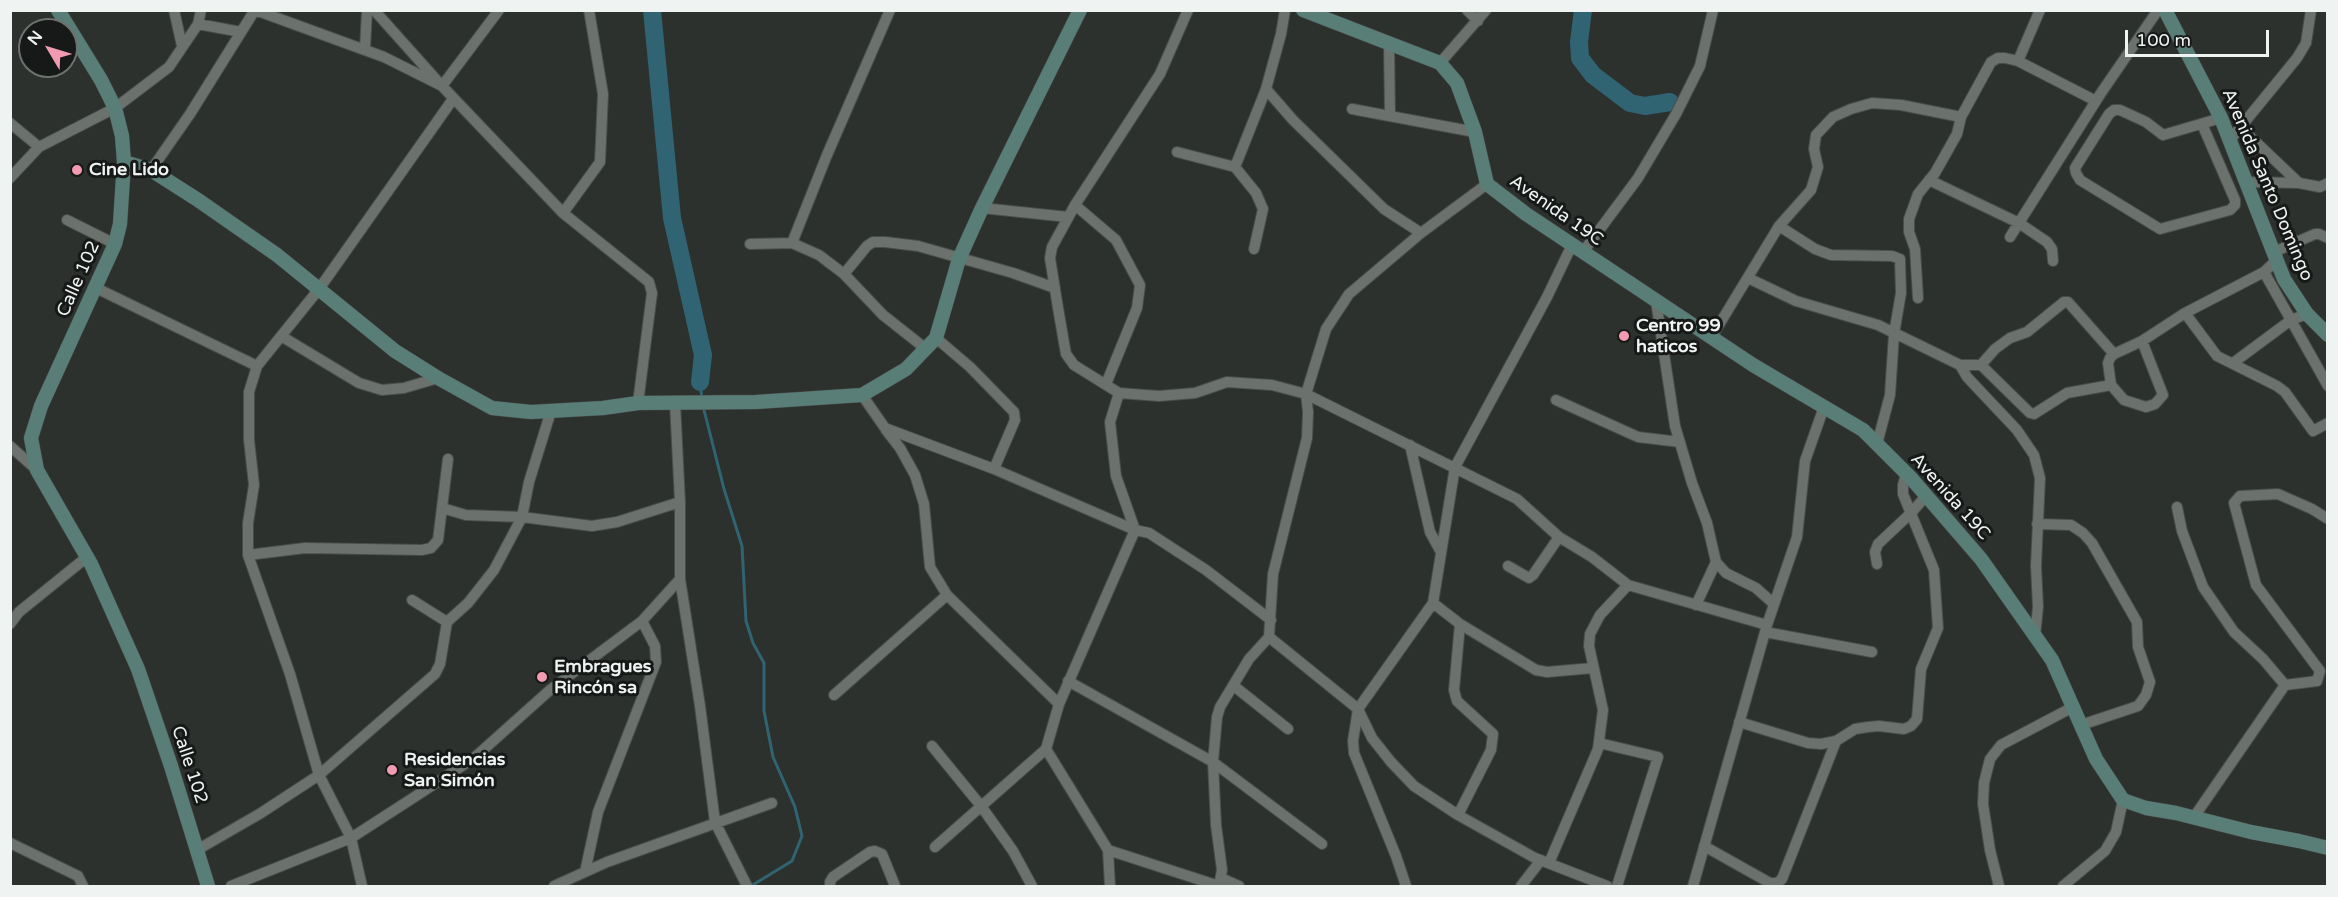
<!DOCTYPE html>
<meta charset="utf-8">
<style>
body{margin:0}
#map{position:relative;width:2338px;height:897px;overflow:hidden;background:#2c312e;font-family:"Varela Round",sans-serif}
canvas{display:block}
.frame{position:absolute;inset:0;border:12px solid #eff3f1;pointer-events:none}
.north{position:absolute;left:18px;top:18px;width:60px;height:60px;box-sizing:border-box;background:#161917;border:2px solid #6d706e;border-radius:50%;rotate:308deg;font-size:16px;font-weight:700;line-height:24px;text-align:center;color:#eff3f1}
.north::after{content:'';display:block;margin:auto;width:21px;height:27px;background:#f19ab1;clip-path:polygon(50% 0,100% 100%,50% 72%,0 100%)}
.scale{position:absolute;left:2125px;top:30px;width:144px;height:27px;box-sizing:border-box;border:3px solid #eff3f1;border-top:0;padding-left:8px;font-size:18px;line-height:21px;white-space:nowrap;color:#eff3f1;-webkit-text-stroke:4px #161917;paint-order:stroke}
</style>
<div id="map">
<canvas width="2338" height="897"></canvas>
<div class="frame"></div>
<div class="north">N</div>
<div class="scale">100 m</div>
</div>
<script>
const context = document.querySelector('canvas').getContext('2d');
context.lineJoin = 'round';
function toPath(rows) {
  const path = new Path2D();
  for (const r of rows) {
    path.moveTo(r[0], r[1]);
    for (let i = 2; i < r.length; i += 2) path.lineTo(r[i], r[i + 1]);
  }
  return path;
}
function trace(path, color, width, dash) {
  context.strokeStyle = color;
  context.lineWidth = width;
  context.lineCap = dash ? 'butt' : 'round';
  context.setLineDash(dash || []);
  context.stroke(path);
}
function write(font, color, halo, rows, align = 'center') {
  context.font = font + ' "Varela Round",sans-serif';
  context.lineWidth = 6;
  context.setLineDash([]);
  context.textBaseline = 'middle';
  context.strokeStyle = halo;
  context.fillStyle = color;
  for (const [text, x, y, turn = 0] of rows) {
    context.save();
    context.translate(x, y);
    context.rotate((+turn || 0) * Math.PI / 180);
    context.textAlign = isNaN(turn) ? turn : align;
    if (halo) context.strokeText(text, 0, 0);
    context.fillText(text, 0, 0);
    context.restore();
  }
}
trace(toPath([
 [700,382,702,399],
 [703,406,724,489,742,546,746,621,753,643,764,663,764,711,773,757,795,807,802,836,792,861,751,886]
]), '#316472', 3);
trace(toPath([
 [652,10,672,218,703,355,700,382],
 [1583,10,1579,42,1580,58,1593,75,1630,103,1645,106,1670,102]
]), '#316472', 18);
const street = toPath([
 [174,10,182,46],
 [374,10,442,86,499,10],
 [1188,10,1160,74,1075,205,1052,247,1050,258,1058,308,1066,354,1074,365,1119,393,1159,396,1195,393,1227,382,1272,385,1306,394,1517,499,1559,537,1592,557,1628,585,1767,625],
 [1467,10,1478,21],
 [198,24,241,32],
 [1389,43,1390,116],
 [365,49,367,10],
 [2018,61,2040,10],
 [1440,63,1486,10],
 [1266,89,1293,120,1384,209,1421,233],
 [1352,109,1475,132],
 [10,123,39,147],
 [2202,124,2235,200,2235,205,2230,210,2160,229,2080,180,2076,173,2075,168,2109,114,2114,110,2120,110,2146,122,2163,135,2221,118],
 [2240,127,2299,183],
 [2230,140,2297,58,2306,43,2311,10],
 [1177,152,1235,167,1256,193,1263,209,1254,249],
 [1235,167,1266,89,1281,34,1285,10],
 [151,170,190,114,253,13,258,11,384,57,442,86,563,213,649,282,652,293,638,403],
 [10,178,39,147,115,108,169,67,198,24,201,10],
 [1929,180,2019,223,2047,242,2052,249,2053,261],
 [2246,182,2299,183,2320,187,2328,183],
 [1075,205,1116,240,1140,285,1137,308,1106,384],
 [982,208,1068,217],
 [563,213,600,162,603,94,589,10],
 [67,220,115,244],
 [1779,226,1815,249,1831,255,1892,256,1900,259,1901,293,1894,334,1890,395,1877,444],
 [2010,237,2101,93,2158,10],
 [792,243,827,155,890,10],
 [750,244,792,243,819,255,844,274,883,315,926,349],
 [1583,252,1638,178,1676,114,1700,66,1713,10],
 [2274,252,2315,234,2319,234,2328,238],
 [2264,272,2328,386],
 [844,274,867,246,873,242,885,242,918,246,1013,273,1055,288],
 [1748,278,1796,301,1878,325,1960,365,1967,377,2017,430,2034,455,2040,478,2036,566,2038,607,2035,636],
 [96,288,257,366],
 [1918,298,1915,249,1909,232,1909,219,1918,194,1935,173,1957,134,1961,117],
 [1656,301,1675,426,1692,483,1707,523,1716,562,1726,573,1756,588,1774,604],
 [2185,313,2217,356,2277,386,2285,392,2313,431,2328,423],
 [281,336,359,383,382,390,404,388,438,378],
 [936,338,970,367,1014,412,1015,420,994,469],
 [1711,338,1779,226,1811,190,1818,167,1814,149,1816,135,1833,117,1851,109,1872,103,1901,105,1961,117,1991,62,1998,58,2005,58,2018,61,2096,101],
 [2142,341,2163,395,2155,404,2146,407,2124,400,2111,385,2108,363,2110,358,2114,354,2142,341,2185,313,2264,272,2277,260],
 [2233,363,2291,320,2307,314],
 [1960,365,1981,365,2030,413,2034,414,2067,393,2111,385],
 [1981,365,1995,349,2010,338,2027,332,2064,302,2068,302,2114,354],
 [862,395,885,428,994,469,1135,530,1149,533,1206,570,1271,620],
 [1556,400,1638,437,1680,442],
 [675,403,680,502,680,579,700,706,715,822,747,886],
 [886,430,900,448,915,475,924,504,930,567,947,595,1059,704],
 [1410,445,1430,532,1441,552],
 [10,446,37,470],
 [2177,507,2182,531,2203,587,2234,632,2263,659,2285,685,2194,817],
 [442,508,466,515,522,517,592,526,617,522,680,502],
 [2037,524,2071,525,2083,533,2092,543,2137,622,2138,647,2150,682,2146,695,2138,706,2081,725],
 [248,555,305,548,422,550,431,548,438,540,448,459],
 [1877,564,1875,552,1878,544,1911,513,1926,496],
 [1508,566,1529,578,1533,575,1559,537],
 [412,600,447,622],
 [1433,603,1460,624,1536,670,1547,672,1593,668],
 [1696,605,1716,562],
 [10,624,19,612,87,557],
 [1765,632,1872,652],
 [1269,637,1358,709,1372,738,1391,762,1414,786,1458,815,1535,858,1607,886],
 [1068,681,1213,762,1322,844],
 [2285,685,2317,681,2320,671,2256,585,2234,503,2240,496,2278,494,2312,509,2328,519],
 [1234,686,1288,729],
 [834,695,947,595],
 [1739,722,1808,743,1821,744,1836,741,1855,729,1868,727,1879,726,1904,729,1911,726,1917,719,1921,669,1938,628,1934,570,1903,494,1903,485,1906,474],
 [1599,743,1658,757,1617,886],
 [932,746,981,806,1013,851,1032,886],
 [1458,815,1491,750,1493,734,1457,701,1454,690,1460,624],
 [10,843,78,876,83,886],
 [1704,846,1770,883,1777,883,1782,879,1836,741],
 [935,847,1046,749],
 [197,850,261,813,319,775,435,674,440,664,447,622,468,603,494,570,522,517,529,482,551,411],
 [1108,850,1219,886],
 [1549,863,1598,749,1603,710,1589,646,1590,634,1600,615,1628,585],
 [585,872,598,812,656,662,655,646,642,621,680,579],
 [1221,878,1239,886],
 [231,886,351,838,416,796,474,758,550,690,642,621],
 [362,886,351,838,319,775,290,674,248,555,248,523,254,485,249,440,249,392,257,366,319,289,453,99],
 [554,886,607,862,772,803],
 [830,886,830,882,833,877,870,852,875,851,882,854,895,886],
 [1110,886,1108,850,1046,749,1059,704,1135,530,1116,476,1110,422,1119,393],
 [1219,886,1222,870,1216,825,1213,762,1217,717,1220,707,1249,659,1269,637,1273,574,1307,438,1308,412,1306,394,1326,329,1349,294,1421,233,1487,184],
 [1406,886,1396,856,1354,753,1353,741,1358,709,1433,603,1455,467,1547,297,1572,245],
 [1521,886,1541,860],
 [1693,886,1767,625,1797,537,1805,461,1824,407],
 [1999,886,1990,850,1983,804,1984,783,1990,759,2001,745,2073,707],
 [2063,886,2105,851,2116,832,2123,800]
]);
const secondary = toPath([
 [58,10,101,80,115,108,122,136,124,162,120,224,115,244,41,406,31,438,37,470,91,564,138,669,171,766,208,886],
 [1303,10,1440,63,1457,83,1475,132,1487,184,1526,214,1753,365,1863,430,1911,478,1981,559,2052,660,2096,759,2123,800,2146,808,2176,813,2251,832,2299,841,2328,848],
 [2165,10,2221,118,2284,279,2307,314,2328,335],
 [124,162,151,170,198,200,277,255,395,351,438,378,492,408,531,412,603,408,638,403,756,402,862,395,906,369,936,338,959,259,982,208,1080,10]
]);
trace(street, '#494d4b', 12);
trace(secondary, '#494d4b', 15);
trace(street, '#6b726d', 10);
trace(secondary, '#597e78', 14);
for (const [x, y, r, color] of [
 [77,170,6,"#f19ab1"],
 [1624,336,6,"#f19ab1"],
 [542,677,6,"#f19ab1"],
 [392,770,6,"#f19ab1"]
]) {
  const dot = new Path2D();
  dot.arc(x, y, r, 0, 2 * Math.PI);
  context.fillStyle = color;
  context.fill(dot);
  trace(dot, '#161917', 2);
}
write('bold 18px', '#eff3f1', '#161917', [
 ["Cine Lido",89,170],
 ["Centro 99",1636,326],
 ["haticos",1636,347],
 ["Embragues",554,667],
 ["Rincón sa",554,688],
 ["Residencias",404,760],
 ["San Simón",404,781]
], 'left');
write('18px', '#eff3f1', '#161917', [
 ["Avenida Santo Domingo",2267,185,67],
 ["Avenida 19C",1556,211,35],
 ["Calle 102",79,279,-66],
 ["Avenida 19C",1950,497,48],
 ["Calle 102",189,765,72]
]);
</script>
